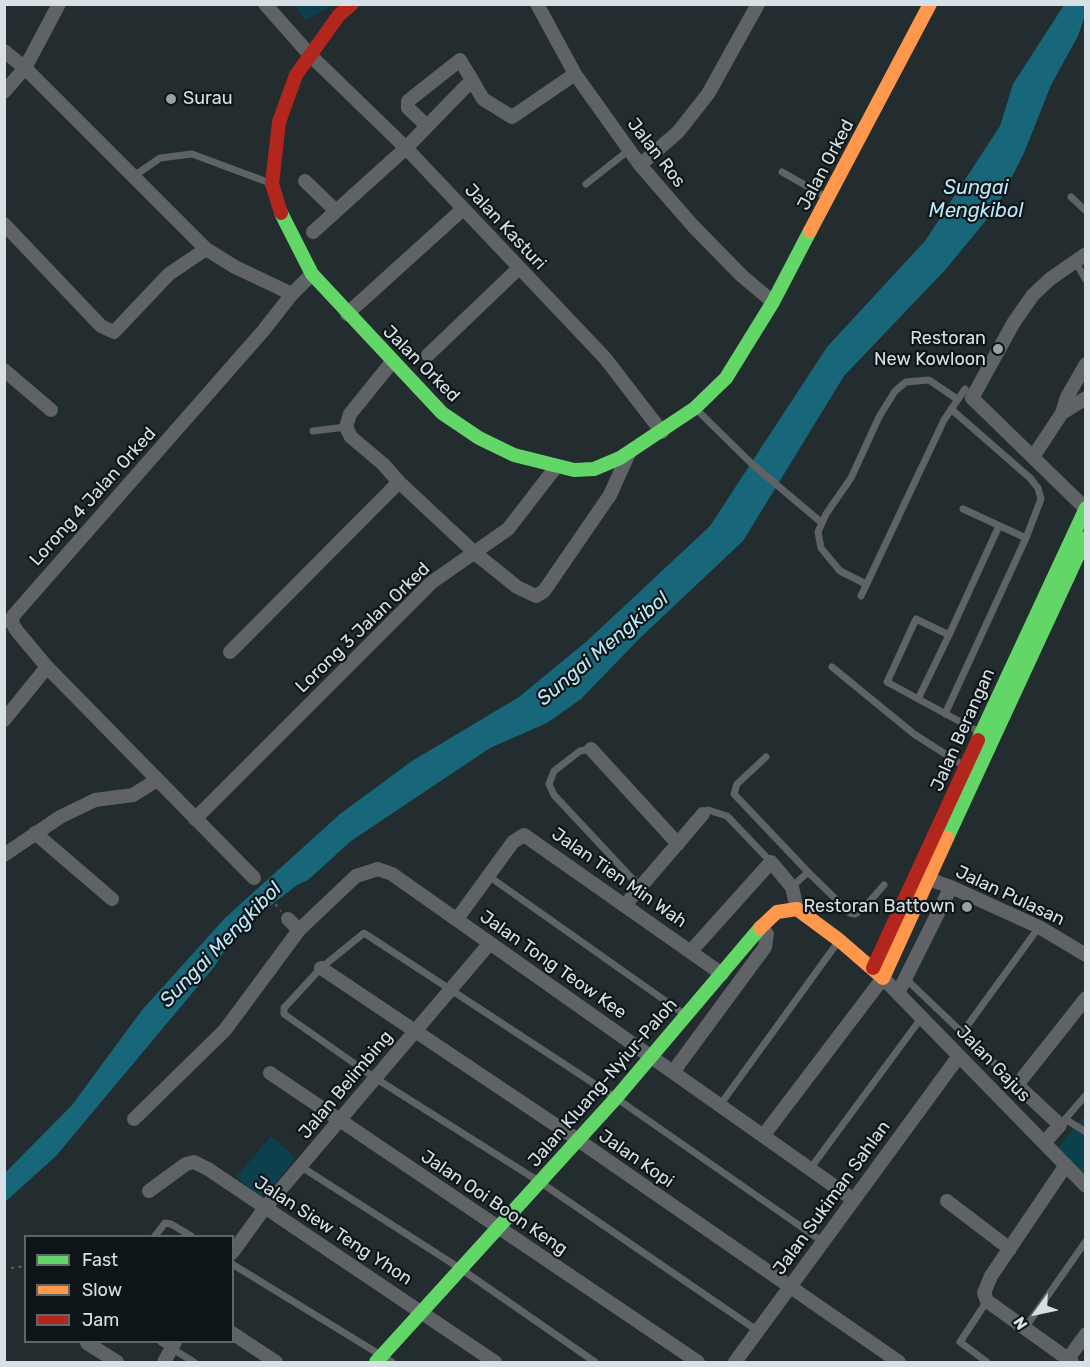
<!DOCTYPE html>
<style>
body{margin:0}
#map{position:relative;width:1090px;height:1367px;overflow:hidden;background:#232c2f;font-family:Rubik,sans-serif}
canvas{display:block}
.frame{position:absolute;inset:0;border:6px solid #d7e1e5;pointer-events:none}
.legend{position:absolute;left:24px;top:1235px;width:210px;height:108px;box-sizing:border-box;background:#0e1518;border:2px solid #5e676a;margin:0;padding:8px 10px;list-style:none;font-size:18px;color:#d7e1e5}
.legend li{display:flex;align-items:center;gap:12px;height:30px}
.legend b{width:30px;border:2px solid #5e676a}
.north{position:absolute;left:1006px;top:1283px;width:60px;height:60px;-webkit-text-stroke:4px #0e1518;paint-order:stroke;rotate:237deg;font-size:16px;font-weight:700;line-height:24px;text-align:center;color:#d7e1e5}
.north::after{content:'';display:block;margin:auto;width:21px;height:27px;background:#d7e1e5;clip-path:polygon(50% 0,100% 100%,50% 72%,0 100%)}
</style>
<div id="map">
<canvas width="1090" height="1367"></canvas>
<div class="frame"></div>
<ul class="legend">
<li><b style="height:8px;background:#63d668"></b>Fast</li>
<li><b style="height:8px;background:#ff974d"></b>Slow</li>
<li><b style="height:8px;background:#b3261e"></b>Jam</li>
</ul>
<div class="north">N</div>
</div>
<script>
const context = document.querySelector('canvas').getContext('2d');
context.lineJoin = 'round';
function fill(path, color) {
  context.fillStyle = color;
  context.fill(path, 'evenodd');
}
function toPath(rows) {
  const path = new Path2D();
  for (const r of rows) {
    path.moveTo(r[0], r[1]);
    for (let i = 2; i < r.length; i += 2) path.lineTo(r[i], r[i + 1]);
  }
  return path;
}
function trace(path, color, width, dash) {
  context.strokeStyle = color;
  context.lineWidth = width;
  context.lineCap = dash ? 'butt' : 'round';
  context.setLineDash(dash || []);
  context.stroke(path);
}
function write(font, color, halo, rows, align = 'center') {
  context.font = font + ' Rubik,sans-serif';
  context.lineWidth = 4.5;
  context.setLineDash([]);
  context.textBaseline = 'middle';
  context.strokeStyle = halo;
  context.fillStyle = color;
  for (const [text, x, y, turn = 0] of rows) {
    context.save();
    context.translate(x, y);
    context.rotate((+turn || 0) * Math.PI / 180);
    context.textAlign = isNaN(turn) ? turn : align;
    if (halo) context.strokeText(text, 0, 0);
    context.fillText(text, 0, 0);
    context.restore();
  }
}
fill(toPath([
 [294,5,334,5,305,20],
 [1085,1115,1085,1178,1057,1149],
 [271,1136,296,1158,262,1199,236,1177]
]), '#0c404c');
fill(toPath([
 [1064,5,1085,5,1085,15,1078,36,1051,85,1024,153,996,208,946,269,844,376,743,541,641,637,581,699,547,723,490,748,351,841,308,880,297,885,237,932,214,967,56,1156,5,1202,5,1173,72,1105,142,1010,225,918,340,814,412,761,519,697,587,641,710,526,827,347,925,241,1000,126,1013,84]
]), '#18667a');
trace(toPath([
 [261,887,281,911],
 [11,1268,26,1266]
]), '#5d6264', 2, [3, 4.5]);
trace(toPath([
 [782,172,826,197],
 [134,176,160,158,192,154,270,183],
 [586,184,629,150],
 [1071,197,1086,211],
 [1075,261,1086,280],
 [695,408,752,464,822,523],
 [313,431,346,427],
 [963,509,1026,538],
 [866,584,840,571,821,548,818,532,826,514,851,478,879,417,895,391,906,382,929,380,957,399],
 [861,596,944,420,965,389],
 [832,667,914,734,964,766],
 [918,699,949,635],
 [945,714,1026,538,1041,499,1038,488,1030,478,951,409],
 [981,733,887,682,916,619,949,635,999,526],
 [591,749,580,751,554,771,549,784,554,795,640,887],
 [766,757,737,784,734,794,808,872,792,887],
 [703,814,708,810,727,816,771,862],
 [808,872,850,913,855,914,863,909,884,885],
 [487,875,684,1014],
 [906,979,1017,1085],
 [962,1033,1039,927],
 [720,1105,838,942],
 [1065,1119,1086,1132],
 [1060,1125,1086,1095],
 [300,1166,461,1269,595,1362],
 [810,1169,922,1017],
 [155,1236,165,1223,171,1224,191,1236],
 [232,1264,392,1362],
 [1025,1328,1086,1241],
 [758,1331,540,1182,375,1078,284,1014,284,1008,321,968,364,933,616,1098,823,1242],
 [161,1342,194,1362],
 [987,1362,960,1342,987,1301]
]), '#5f6365', 7);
trace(toPath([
 [265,4,310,55,406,148,605,358,662,432],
 [537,4,575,74,640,165,693,226,742,276,773,302],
 [4,51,25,68,206,249,235,267,292,294],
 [4,92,25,68,59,4],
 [427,126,408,108,408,101,460,60,472,80],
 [640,165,678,132,708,94,758,4],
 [305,181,336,211],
 [4,224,101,326,114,332,169,274,206,249],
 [313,232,406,148,472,80,483,99,512,117,575,74],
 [1086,254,1050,279,1033,295,1014,322,972,398,1086,509],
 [347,314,463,209],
 [428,355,519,268],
 [4,370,51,410],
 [1062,413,1086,398],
 [1033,457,1062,413,1067,397,1086,364],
 [399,482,476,554,517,587,536,596,544,591,610,495,629,453],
 [230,652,399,482,383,464,351,437,346,427,350,414,392,362],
 [4,720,47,667],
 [591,749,678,844],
 [195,819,432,582,508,529,556,467],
 [35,833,112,899],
 [4,855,60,817,95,800,133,795,157,780],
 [920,876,951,887,1039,927,1086,955],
 [254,878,47,667,17,631,12,623,13,616,263,331,292,294,312,274],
 [625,905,703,814],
 [288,919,299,930],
 [457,919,513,842,524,835,722,974],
 [691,951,771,862,792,887,797,909],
 [321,968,578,1140,899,1362],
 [898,993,951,887],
 [673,1072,765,947,767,934,761,927],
 [270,1073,698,1362],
 [134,1119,225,1030,299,930,356,876,378,869,392,874,854,1200],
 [763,1136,883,978,1086,1186],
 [1044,1143,1060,1125,1017,1085,1086,998],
 [1066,1165,991,1276,984,1293,987,1301,1072,1362],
 [149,1191,186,1164,194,1162,208,1169,495,1362],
 [947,1201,1010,1249],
 [232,1253,264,1209,490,943],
 [232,1333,276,1362],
 [87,1343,117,1362],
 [1068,1359,1086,1334],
 [164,1362,175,1342],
 [735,1362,959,1056]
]), '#5f6365', 14);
trace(toPath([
 [281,213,312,274,442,413,479,438,514,455,574,470,594,469,620,458,695,408,726,378,773,302,810,231],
 [978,740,1086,508],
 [947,838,1086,538],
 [376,1362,616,1098,760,928]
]), '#63d668', 14);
trace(toPath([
 [810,231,930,4],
 [760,928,777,912,797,909,839,940,883,978,947,838]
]), '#ff974d', 14);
trace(toPath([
 [281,213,272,184,279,122,296,75,339,15,352,4],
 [873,968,978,740]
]), '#b3261e', 14);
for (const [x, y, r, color] of [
 [171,99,6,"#98a2a5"],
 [998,349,6,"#98a2a5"],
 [967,907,6,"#98a2a5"]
]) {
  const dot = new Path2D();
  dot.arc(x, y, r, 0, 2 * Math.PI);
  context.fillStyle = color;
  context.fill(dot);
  trace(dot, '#0e1518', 2);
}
write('18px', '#d7e1e5', '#0e1518', [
 ["Surau",183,99,"left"],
 ["Restoran",986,339],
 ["New Kowloon",986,360],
 ["Restoran Battown",955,907]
], 'right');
write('18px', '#d7e1e5', '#0e1518', [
 ["Jalan Ros",656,153,52],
 ["Jalan Orked",826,165,-62],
 ["Jalan Kasturi",505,227,47],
 ["Jalan Orked",421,364,45],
 ["Lorong 4 Jalan Orked",93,497,-48],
 ["Lorong 3 Jalan Orked",363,628,-44],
 ["Jalan Berangan",963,730,-66],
 ["Jalan Tien Min Wah",619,878,35],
 ["Jalan Pulasan",1010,896,25],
 ["Jalan Tong Teow Kee",553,965,35],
 ["Jalan Gajus",993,1064,46],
 ["Jalan Kluang-Nyiur-Paloh",603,1083,-49],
 ["Jalan Belimbing",346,1085,-50],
 ["Jalan Kopi",636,1159,35],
 ["Jalan Sukiman Sahlan",832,1198,-54],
 ["Jalan Ooi Boon Keng",494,1203,34],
 ["Jalan Siew Teng Yhon",333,1231,33]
]);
write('italic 20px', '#bae9f8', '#0e1518', [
 ["Sungai",976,188],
 ["Mengkibol",976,211],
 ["Sungai Mengkibol",603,649,-40],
 ["Sungai Mengkibol",221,945,-46]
]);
</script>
